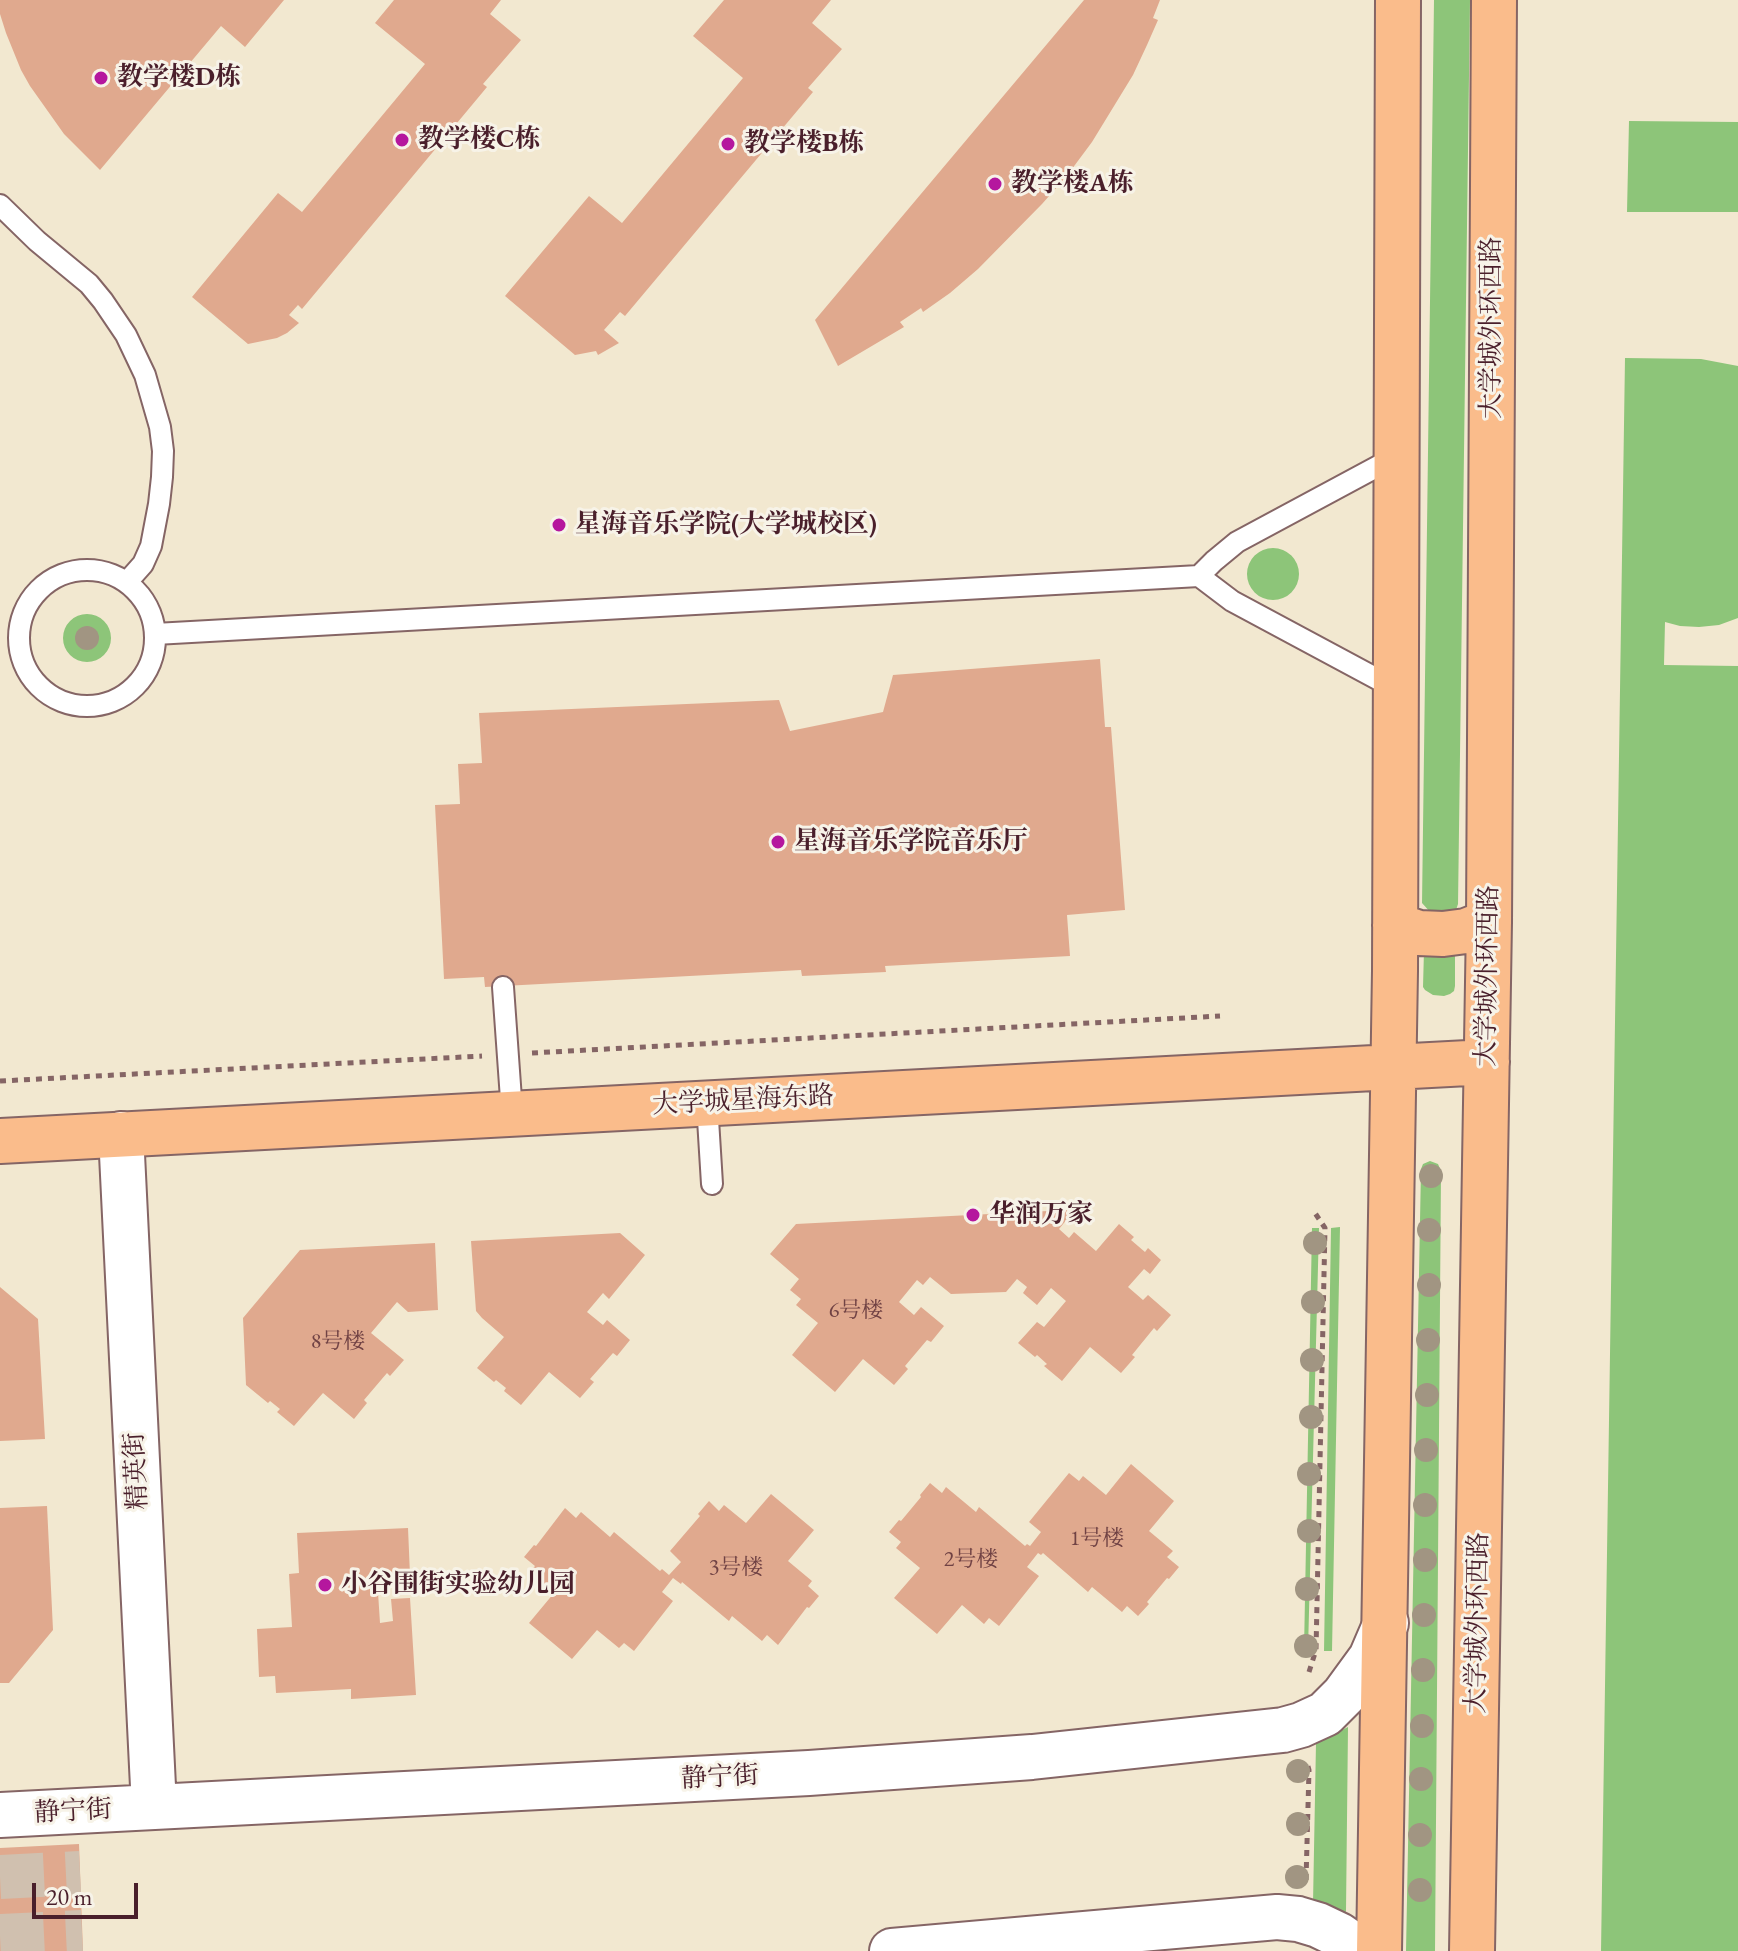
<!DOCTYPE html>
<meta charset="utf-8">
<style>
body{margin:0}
#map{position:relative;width:1738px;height:1951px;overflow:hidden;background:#f2e8d0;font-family:"EB Garamond",serif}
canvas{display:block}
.scale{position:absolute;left:32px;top:1883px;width:106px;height:36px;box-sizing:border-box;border:4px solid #4a1f2b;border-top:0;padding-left:10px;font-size:24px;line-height:28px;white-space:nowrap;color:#4a1f2b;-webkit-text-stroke:6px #f7f3e8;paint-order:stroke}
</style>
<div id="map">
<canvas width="1738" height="1951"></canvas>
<div class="scale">20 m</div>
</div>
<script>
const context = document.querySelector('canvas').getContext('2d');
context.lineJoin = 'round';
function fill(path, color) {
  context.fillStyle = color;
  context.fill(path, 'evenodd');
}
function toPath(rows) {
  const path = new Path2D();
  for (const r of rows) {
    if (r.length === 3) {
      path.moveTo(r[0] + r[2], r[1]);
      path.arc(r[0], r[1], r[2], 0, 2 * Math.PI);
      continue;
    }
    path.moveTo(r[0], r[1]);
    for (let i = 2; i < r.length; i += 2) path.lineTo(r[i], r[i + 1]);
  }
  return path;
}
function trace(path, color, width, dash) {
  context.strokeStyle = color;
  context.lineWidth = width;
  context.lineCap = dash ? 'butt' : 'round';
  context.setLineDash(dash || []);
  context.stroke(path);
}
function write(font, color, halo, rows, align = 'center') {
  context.font = font + ' "EB Garamond","Noto Serif SC",serif';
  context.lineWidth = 6;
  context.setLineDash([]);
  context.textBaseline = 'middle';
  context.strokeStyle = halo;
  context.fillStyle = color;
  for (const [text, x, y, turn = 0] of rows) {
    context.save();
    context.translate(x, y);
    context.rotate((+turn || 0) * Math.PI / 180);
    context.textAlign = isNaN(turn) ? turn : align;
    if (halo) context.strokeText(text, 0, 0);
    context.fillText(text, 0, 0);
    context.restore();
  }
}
fill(toPath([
 [1434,0,1470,0,1458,904,1456,910,1451,913,1431,913,1422,903],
 [1629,121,1738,122,1738,212,1627,212],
 [1625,358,1701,359,1738,366,1738,618,1719,625,1699,627,1680,626,1665,622,1664,665,1738,666,1738,1951,1601,1951],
 [1273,574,26],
 [87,638,24],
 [1424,950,1455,950,1455,986,1454,991,1450,994,1444,996,1433,995,1425,990,1423,987],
 [1430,1161,1438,1164,1441,1171,1435,1951,1406,1951,1421,1169,1423,1164],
 [1340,1227,1332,1651,1324,1651,1331,1228],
 [1312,1228,1319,1228,1308,1650,1304,1650],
 [1348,1727,1346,1911,1344,1915,1313,1903,1316,1743]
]), '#8dc579');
fill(toPath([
 [0,0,284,0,245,47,221,26,100,170,64,134,30,86,21,70,6,33,0,14],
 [394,0,501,0,490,14,521,40,483,84,487,87,302,309,298,305,289,315,299,323,287,333,277,338,248,344,192,297,278,193,302,212,425,64,375,23],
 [724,0,831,0,812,23,842,49,808,88,813,92,625,316,620,312,604,330,619,343,598,355,596,351,575,355,505,296,589,196,622,223,743,78,693,36],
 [1084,0,1160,0,1153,18,1158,20,1147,45,1133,75,1092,142,1066,177,1042,204,978,269,950,293,923,312,921,308,900,322,904,327,838,366,815,320],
 [1100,659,1105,727,1111,727,1125,910,1067,915,1070,956,885,966,886,972,802,976,801,970,485,987,484,977,444,979,435,805,460,804,458,764,482,763,479,713,779,700,790,731,883,712,893,675],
 [1067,1210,1068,1218,1059,1229,1069,1238,1074,1232,1096,1251,1119,1224,1134,1237,1131,1240,1145,1252,1148,1248,1161,1260,1150,1274,1144,1269,1128,1287,1143,1300,1148,1295,1171,1315,1157,1331,1154,1328,1132,1355,1135,1357,1121,1373,1090,1347,1062,1381,1044,1366,1047,1364,1037,1355,1035,1357,1018,1343,1037,1322,1044,1327,1066,1301,1051,1288,1037,1305,1023,1293,1027,1287,1017,1279,1006,1292,951,1294,930,1277,923,1285,917,1280,899,1302,914,1315,921,1307,944,1326,931,1342,927,1340,905,1366,908,1369,894,1385,863,1359,835,1392,792,1355,818,1323,796,1305,801,1299,790,1290,799,1279,770,1254,796,1224],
 [620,1233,645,1255,609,1299,603,1293,587,1312,603,1325,607,1320,630,1340,617,1356,613,1353,590,1379,594,1382,580,1398,549,1372,521,1405,504,1391,506,1388,496,1380,494,1382,477,1368,504,1337,482,1318,476,1311,471,1241],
 [435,1243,438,1310,408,1312,397,1302,371,1333,404,1360,390,1376,387,1373,364,1400,367,1403,354,1419,323,1393,294,1426,277,1412,280,1409,270,1401,268,1403,246,1385,243,1318,300,1250],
 [0,1287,38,1319,45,1439,0,1441],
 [1131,1464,1174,1501,1149,1531,1173,1551,1167,1557,1179,1567,1169,1579,1167,1578,1147,1602,1149,1604,1138,1616,1127,1606,1122,1612,1092,1587,1088,1592,1043,1553,1041,1555,1038,1553,1027,1567,1039,1576,999,1626,989,1618,984,1624,962,1605,937,1634,894,1598,920,1568,896,1548,901,1542,889,1532,899,1520,901,1521,921,1497,920,1495,930,1483,942,1493,946,1487,976,1512,979,1507,1025,1546,1027,1544,1030,1546,1041,1532,1029,1522,1069,1473,1079,1481,1083,1476,1106,1495],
 [771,1494,814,1530,788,1561,812,1581,808,1586,819,1596,809,1608,807,1607,778,1645,767,1635,762,1641,732,1616,729,1621,682,1582,681,1584,673,1578,662,1592,673,1601,634,1651,624,1643,619,1648,597,1630,572,1659,529,1623,554,1593,530,1572,535,1566,524,1557,534,1545,536,1546,565,1508,576,1518,581,1512,610,1537,614,1532,660,1571,662,1569,669,1575,681,1562,670,1551,700,1516,698,1514,709,1501,719,1511,724,1505,746,1523],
 [47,1506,53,1630,9,1683,0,1683,0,1508],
 [408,1528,410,1575,377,1577,380,1623,393,1621,391,1599,410,1598,416,1695,351,1699,351,1689,276,1693,275,1676,259,1677,257,1629,292,1627,289,1574,299,1573,297,1533],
 [79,1844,83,1951,0,1951,0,1848]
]), '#e0a98e');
trace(toPath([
 [0,1877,80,1873],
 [0,1936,82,1932]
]), '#d0c0af', 44, [44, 22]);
const service = toPath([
 [0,205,37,241,89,284,103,301,126,335,145,375,160,427,163,451,162,477,159,504,151,546,143,564,127,582],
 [87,638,68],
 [155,634,1199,576],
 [1396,689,1232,601,1199,576,1214,561,1237,542,1397,456],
 [503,987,512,1113],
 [707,1103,712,1184]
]);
const tertiary = toPath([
 [121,1134,154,1807],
 [0,1815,809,1773,1032,1757,1283,1730,1301,1725,1325,1714,1344,1695,1371,1658,1386,1623],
 [892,1951,1277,1917,1298,1919,1318,1925,1339,1935,1362,1951]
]);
const primary = toPath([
 [1395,925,1419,933,1443,934,1466,931,1489,922],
 [0,1141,1487,1062],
 [1379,1951,1395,971,1398,0],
 [1472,1951,1489,922,1494,0]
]);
trace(service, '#856565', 24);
trace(tertiary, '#856565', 48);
trace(primary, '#856565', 48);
trace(toPath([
 [532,1053,1220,1016],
 [0,1081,482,1056],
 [1309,1672,1316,1650,1325,1228,1313,1210],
 [1306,1880,1309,1770,1307,1763]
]), '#856565', 5, [6, 6]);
trace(service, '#fff', 20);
trace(tertiary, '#fff', 44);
trace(primary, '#fabc8b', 44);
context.fillStyle = '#a19582';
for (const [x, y] of [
 [87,638],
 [1431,1176],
 [1429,1230],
 [1315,1243],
 [1429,1285],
 [1313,1302],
 [1428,1340],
 [1312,1360],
 [1427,1395],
 [1311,1417],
 [1426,1450],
 [1309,1474],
 [1425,1505],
 [1309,1531],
 [1425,1560],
 [1307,1589],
 [1424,1615],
 [1306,1646],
 [1423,1670],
 [1422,1726],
 [1298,1771],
 [1421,1779],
 [1298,1824],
 [1420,1835],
 [1297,1877],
 [1420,1890]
]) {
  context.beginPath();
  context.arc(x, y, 12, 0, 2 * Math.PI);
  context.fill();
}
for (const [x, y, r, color] of [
 [101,78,8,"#b5179e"],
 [402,140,8,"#b5179e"],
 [728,144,8,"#b5179e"],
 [995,184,8,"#b5179e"],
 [559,525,8,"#b5179e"],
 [778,842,8,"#b5179e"],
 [973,1215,8,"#b5179e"],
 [325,1585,8,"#b5179e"]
]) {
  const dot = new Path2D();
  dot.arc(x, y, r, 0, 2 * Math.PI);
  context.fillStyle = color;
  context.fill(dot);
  trace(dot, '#f7f3e8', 3);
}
write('22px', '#704244', null, [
 ["6号楼",856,1311],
 ["8号楼",338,1342],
 ["1号楼",1097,1539],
 ["2号楼",971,1560],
 ["3号楼",736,1568]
]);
write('bold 26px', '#4a1f2b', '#f7f3e8', [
 ["教学楼D栋",117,78],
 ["教学楼C栋",418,140],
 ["教学楼B栋",744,144],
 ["教学楼A栋",1011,184],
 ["星海音乐学院(大学城校区)",575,525],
 ["星海音乐学院音乐厅",794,842],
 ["华润万家",989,1215],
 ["小谷围街实验幼儿园",341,1585]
], 'left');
write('26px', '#4a1f2b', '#f7f3e8', [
 ["大学城外环西路",1492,328,-90],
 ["大学城外环西路",1488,976,-89],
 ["大学城星海东路",743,1101,-3],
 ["精英街",137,1471,-93],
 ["大学城外环西路",1478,1623,-89],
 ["静宁街",720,1778,-3],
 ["静宁街",73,1812,-3]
]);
</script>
